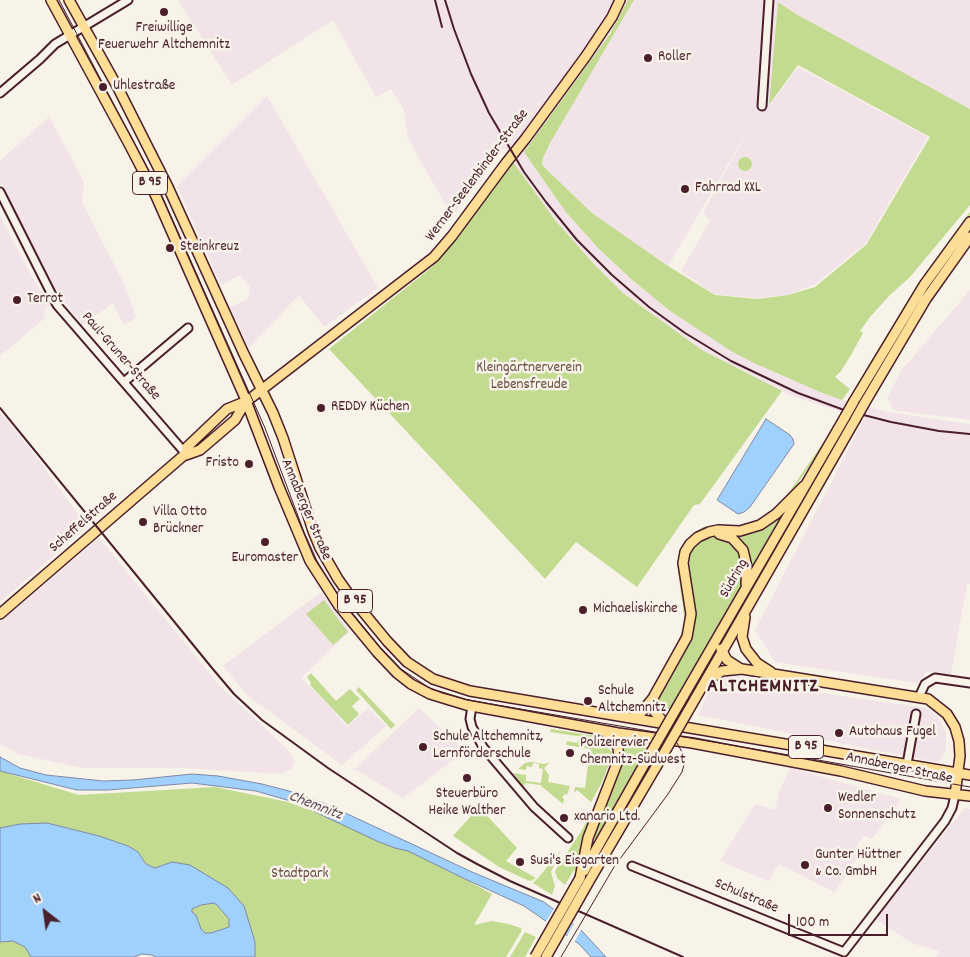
<!DOCTYPE html>
<meta charset="utf-8">
<style>
body{margin:0}
#map{position:relative;width:970px;height:957px;overflow:hidden;background:#f7f3e8;font-family:Dekko,sans-serif}
canvas{display:block}
.north{position:absolute;left:20px;top:887px;width:50px;height:50px;-webkit-text-stroke:4px #f7f3e8;paint-order:stroke;rotate:330deg;font-size:14px;font-weight:700;line-height:20px;text-align:center;color:#4a1f2b}
.north::after{content:'';display:block;margin:auto;width:18px;height:22px;background:#4a1f2b;clip-path:polygon(50% 0,100% 100%,50% 72%,0 100%)}
.scale{position:absolute;left:788px;top:914px;width:100px;height:22px;box-sizing:border-box;border:2px solid #4a1f2b;border-top:0;padding-left:6px;font-size:15px;line-height:18px;white-space:nowrap;color:#4a1f2b;-webkit-text-stroke:4px #f7f3e8;paint-order:stroke}
</style>
<div id="map">
<canvas width="970" height="957"></canvas>
<div class="north">N</div>
<div class="scale">100 m</div>
</div>
<script>
const context = document.querySelector('canvas').getContext('2d');
context.lineJoin = 'round';
function fill(path, color) {
  context.fillStyle = color;
  context.fill(path, 'evenodd');
}
function toPath(rows) {
  const path = new Path2D();
  for (const r of rows) {
    if (r.length === 3) {
      path.moveTo(r[0] + r[2], r[1]);
      path.arc(r[0], r[1], r[2], 0, 2 * Math.PI);
      continue;
    }
    path.moveTo(r[0], r[1]);
    for (let i = 2; i < r.length; i += 2) path.lineTo(r[i], r[i + 1]);
  }
  return path;
}
function trace(path, color, width, dash) {
  context.strokeStyle = color;
  context.lineWidth = width;
  context.lineCap = dash ? 'butt' : 'round';
  context.setLineDash(dash || []);
  context.stroke(path);
}
function write(font, color, halo, rows, align = 'center') {
  context.font = font + ' Dekko,sans-serif';
  context.lineWidth = 5;
  context.setLineDash([]);
  context.textBaseline = 'middle';
  context.strokeStyle = halo;
  context.fillStyle = color;
  for (const [text, x, y, turn = 0] of rows) {
    context.save();
    context.translate(x, y);
    context.rotate((+turn || 0) * Math.PI / 180);
    context.textAlign = isNaN(turn) ? turn : align;
    if (halo) context.strokeText(text, 0, 0);
    context.fillText(text, 0, 0);
    context.restore();
  }
}
fill(toPath([
 [178,0,628,0,610,34,524,152,565,211,598,248,631,279,670,311,754,363,820,392,842,400,887,412,970,424,970,584,967,583,951,675,927,671,917,683,775,662,755,630,864,419,792,396,747,374,702,350,623,293,592,262,555,220,528,184,504,148,456,212,449,211,408,138,404,110,391,89,376,97,333,20,232,85],
 [634,0,970,0,970,109,796,14,778,2,770,105,798,67,928,137,865,244,814,285,786,295,757,298,714,294,681,271,710,221,703,213,754,120,757,110,754,120,668,266,592,213,544,167,542,164,543,158,550,143],
 [267,96,378,288,324,327,299,295,249,348,230,307,248,299,250,287,240,275,221,285,177,186],
 [49,117,84,182,82,202,124,284,136,318,124,325,113,303,82,325,58,293,0,182,0,161],
 [0,216,29,272,49,305,44,310,44,315,46,317,0,356],
 [970,290,970,420,894,410,887,398,901,371],
 [0,412,33,452,87,527,0,602],
 [99,538,219,685,287,749,295,761,291,770,280,774,185,768,83,768,18,754,0,743,0,622],
 [321,592,350,631,301,678,322,698,347,727,368,708,386,726,342,765,248,696,223,666],
 [731,675,828,694,926,708,935,714,941,722,946,733,946,749,940,760,936,762,698,715,708,693,718,681,724,677],
 [419,708,465,751,403,798,355,769],
 [790,768,901,799,895,810,872,839,864,836,855,848,858,857,834,892,779,864,768,881,720,861,755,804,775,810,779,792],
 [965,808,970,809,970,957,936,957,939,951,912,943,875,919]
]), '#f1e3e8');
fill(toPath([
 [628,0,634,0,550,143,543,158,542,164,544,167,592,213,668,266,715,295,758,299,788,295,815,287,866,245,930,137,798,65,769,105,778,2,796,14,970,109,970,205,910,277,890,295,870,317,860,331,863,333,851,355,841,371,835,377,850,389,842,400,820,392,754,363,731,351,670,311,631,279,598,248,565,211,524,152,610,34],
 [745,164,7],
 [513,162,555,220,592,262,623,293,702,350,782,391,700,504,694,505,637,587,576,542,545,579,329,349,432,267],
 [970,212,970,216,926,276,923,276],
 [919,282,920,284,863,378,866,369],
 [829,438,800,480,779,507,767,518,755,524,739,528,715,527,705,528,694,533,686,542,680,554,679,564,687,615,687,626,679,648,643,706,642,702,645,700,676,646,684,626,684,615,677,564,680,550,685,541,692,534,703,527,712,525,734,527,747,525,760,520,770,514,787,495,825,440],
 [804,486,683,697,678,695,670,709,657,708,653,704,690,623,683,563,698,537,751,529],
 [324,600,348,632,333,645,306,614],
 [714,651,717,653,692,697,690,698,688,696],
 [311,673,336,701,350,689,360,699,352,706,359,714,348,725,310,685,311,683,307,677],
 [359,687,395,725,391,729,356,690],
 [551,729,602,737,610,741,550,732],
 [578,740,606,744,612,753,611,760,601,784,591,802,577,790,574,793,575,787,585,788,590,749,566,745,567,741,577,743],
 [629,744,648,747,639,763,640,764,595,841,594,837,622,761,620,745],
 [531,762,544,764,550,762,544,768,549,775,548,782,570,786,567,795,565,794,562,797,564,799,563,804,540,785,525,783,523,788,513,773,526,775,526,781,541,783,543,769,539,768,539,764,533,763,532,767,527,766,526,770,518,769,525,763],
 [648,765,652,766,586,881,583,880],
 [0,771,79,795,215,787,288,802,411,849,492,894,474,925,492,921,508,924,521,928,521,932,506,957,255,957,255,942,244,906,172,862,155,868,146,864,138,852,128,846,99,836,47,823,20,824,0,828],
 [601,794,580,865,577,871,574,870,565,885,557,878,555,871,582,830],
 [479,807,517,848,506,861,536,878,531,881,527,880,499,867,453,836],
 [561,850,551,872,555,886,552,895,533,883,538,878],
 [214,903,218,906,229,919,229,927,211,933,205,933,201,929,196,915,192,912,192,909,201,905],
 [525,932,536,937,525,957,510,957],
 [13,940,25,947,31,957,0,957,0,942]
]), '#c3db91');
const water = toPath([
 [766,419,790,435,793,439,794,444,750,507,744,512,738,514,717,500,766,419],
 [0,757,20,768,46,775,103,781,133,780,192,774,218,776,262,784,289,791,326,804,472,872,544,902,581,930,606,957,591,957,579,944,524,906,463,878,408,851,395,848,379,842,294,802,256,791,192,783,108,790,77,790,0,771,0,757],
 [47,823,99,836,128,846,138,852,146,864,155,868,172,862,190,865,228,888,244,906,255,942,255,957,156,957,152,955,142,954,134,957,31,957,25,947,13,941,0,942,0,828,20,824,47,823],
 [214,903,218,906,229,919,229,927,211,933,205,933,201,929,196,915,192,912,192,909,201,905,214,903]
]);
fill(water, '#a0d0fc');
trace(water, '#7e89a8', 1);
fill(toPath([
 [555,907,574,921,565,936,545,923],
 [575,922,582,928,574,943,566,938]
]), '#f7f3e8');
const minor = toPath([
 [0,93,40,59,55,44,128,0],
 [762,106,769,0],
 [0,192,57,305,186,454],
 [124,382,188,328],
 [919,697,925,684,935,678,970,683],
 [472,706,470,719,472,727,483,747,534,807,568,838],
 [907,764,916,714],
 [632,866,844,952],
 [844,952,945,821,952,808,955,795]
]);
const major = toPath([
 [51,0,129,144,155,194,245,398,279,487,310,561,339,606,377,652,397,673,411,684,430,694,466,705,618,733,692,743,841,771,925,791,970,796],
 [69,0,118,88,168,187,243,352,273,413,283,438,313,531,320,548,338,579,350,596,387,641,407,662,433,679,470,691,970,775],
 [854,401,924,285,970,222],
 [864,404,926,299,970,237],
 [186,454,187,447,227,409,247,401,434,257,452,236,506,163,526,138,586,56,612,17,620,0],
 [719,534,732,538,743,550,747,567,746,584],
 [0,614,183,456,200,450,235,420,246,401],
 [745,617,742,637,746,649,757,663,771,672],
 [721,649,727,660,741,669],
 [705,682,722,671,742,669,928,699,947,714,955,727,959,741,960,756,955,795],
 [683,697,845,417],
 [653,698,655,712,665,724],
 [695,699,855,420],
 [632,718,640,714,653,698,687,637,691,614,683,563,685,552,690,544,698,537,709,532,718,530,740,531,760,525,776,514,804,486],
 [584,871,645,763],
 [580,878,588,838,619,758,618,748,616,743,604,731],
 [588,883,656,767]
]);
trace(minor, '#4a1f2b', 11);
trace(major, '#4a1f2b', 12);
trace(minor, '#f7f3e8', 7);
trace(major, '#fedd96', 9);
trace(toPath([
 [59,0,162,196,265,428,304,532,317,561,340,598,380,647,401,669,428,687,442,693,468,700,818,760,970,787],
 [561,957,614,867,668,794,682,772,684,765,683,754,677,743,667,733]
]), '#4a1f2b', 1);
trace(toPath([
 [435,0,442,27],
 [445,0,454,29,471,74,489,113,524,172,546,202,577,240,612,275,649,307,685,333,731,361,798,393,844,410,891,422,939,431,970,434],
 [0,408,212,668,234,694,262,720,328,768,457,853,477,864,510,881,683,957]
]), '#4a1f2b', 2);
const majorBridge = toPath([
 [845,417,854,401],
 [855,420,864,404],
 [645,763,683,697],
 [656,767,695,699],
 [535,957,580,878],
 [546,957,588,883]
]);
trace(majorBridge, '#4a1f2b', 12, []);
trace(majorBridge, '#fedd96', 9);
for (const [x, y, r, color] of [
 [164,12,5,"#4a1f2b"],
 [648,58,5,"#4a1f2b"],
 [103,87,5,"#4a1f2b"],
 [685,189,5,"#4a1f2b"],
 [170,248,5,"#4a1f2b"],
 [17,300,5,"#4a1f2b"],
 [321,408,5,"#4a1f2b"],
 [249,464,5,"#4a1f2b"],
 [143,522,5,"#4a1f2b"],
 [265,542,5,"#4a1f2b"],
 [583,610,5,"#4a1f2b"],
 [588,701,5,"#4a1f2b"],
 [839,733,5,"#4a1f2b"],
 [423,747,5,"#4a1f2b"],
 [570,753,5,"#4a1f2b"],
 [467,778,5,"#4a1f2b"],
 [828,808,5,"#4a1f2b"],
 [564,818,5,"#4a1f2b"],
 [520,862,5,"#4a1f2b"],
 [805,865,5,"#4a1f2b"]
]) {
  const dot = new Path2D();
  dot.arc(x, y, r, 0, 2 * Math.PI);
  context.fillStyle = color;
  context.fill(dot);
  trace(dot, '#f7f3e8', 2);
}
for (const [x, y, w] of [
 [150,183,35],
 [355,601,35],
 [806,747,35]
]) {
  const box = new Path2D();
  box.roundRect(x - w / 2, y - 11.5, w, 23, 4);
  context.fillStyle = '#f7f3e8';
  context.fill(box);
  trace(box, '#4a1f2b', 1);
}
write('bold 14px', '#4a1f2b', null, [
 ["B 95",150,183],
 ["B 95",355,601],
 ["B 95",806,747]
]);
write('15px', '#4a1f2b', '#f7f3e8', [
 ["Freiwillige",164,29,"center"],
 ["Feuerwehr Altchemnitz",164,46,"center"],
 ["Roller",658,58],
 ["Uhlestraße",113,87],
 ["Fahrrad XXL",695,189],
 ["Steinkreuz",180,248],
 ["Terrot",27,300],
 ["REDDY Küchen",331,408],
 ["Fristo",239,464,"right"],
 ["Villa Otto",153,513],
 ["Brückner",153,530],
 ["Euromaster",265,559,"center"],
 ["Michaeliskirche",593,610],
 ["Schule",598,692],
 ["Altchemnitz",598,709],
 ["Autohaus Fugel",849,733],
 ["Schule Altchemnitz,",433,738],
 ["Lernförderschule",433,755],
 ["Polizeirevier",580,744],
 ["Chemnitz-Südwest",580,761],
 ["Steuerbüro",467,795,"center"],
 ["Heike Walther",467,812,"center"],
 ["Wedler",838,799],
 ["Sonnenschutz",838,816],
 ["xanario Ltd.",574,818],
 ["Gunter Hüttner",815,856],
 ["& Co. GmbH",815,873],
 ["Susi's Eisgarten",530,862]
], 'left');
write('15px', '#4a1f2b', '#f7f3e8', [
 ["Werner-Seelenbinder-Straße",478,176,-53],
 ["Paul-Gruner-Straße",120,357,49],
 ["Annaberger Straße",305,510,67],
 ["Scheffelstraße",84,523,-41],
 ["Südring",735,579,-60],
 ["Annaberger Straße",899,769,12],
 ["Schulstraße",746,897,23]
]);
write('15px', '#684e44', '#f7f3e8', [
 ["Kleingärtnerverein",529,369],
 ["Lebensfreude",529,386],
 ["Stadtpark",300,875]
]);
write('italic 16px', '#604b5f', '#f7f3e8', [
 ["Chemnitz",315,807,21]
]);
context.letterSpacing = '1px';
write('bold 20px', '#4a1f2b', '#f7f3e8', [
 ["ALTCHEMNITZ",763,688]
]);
context.letterSpacing = '0px';
</script>
